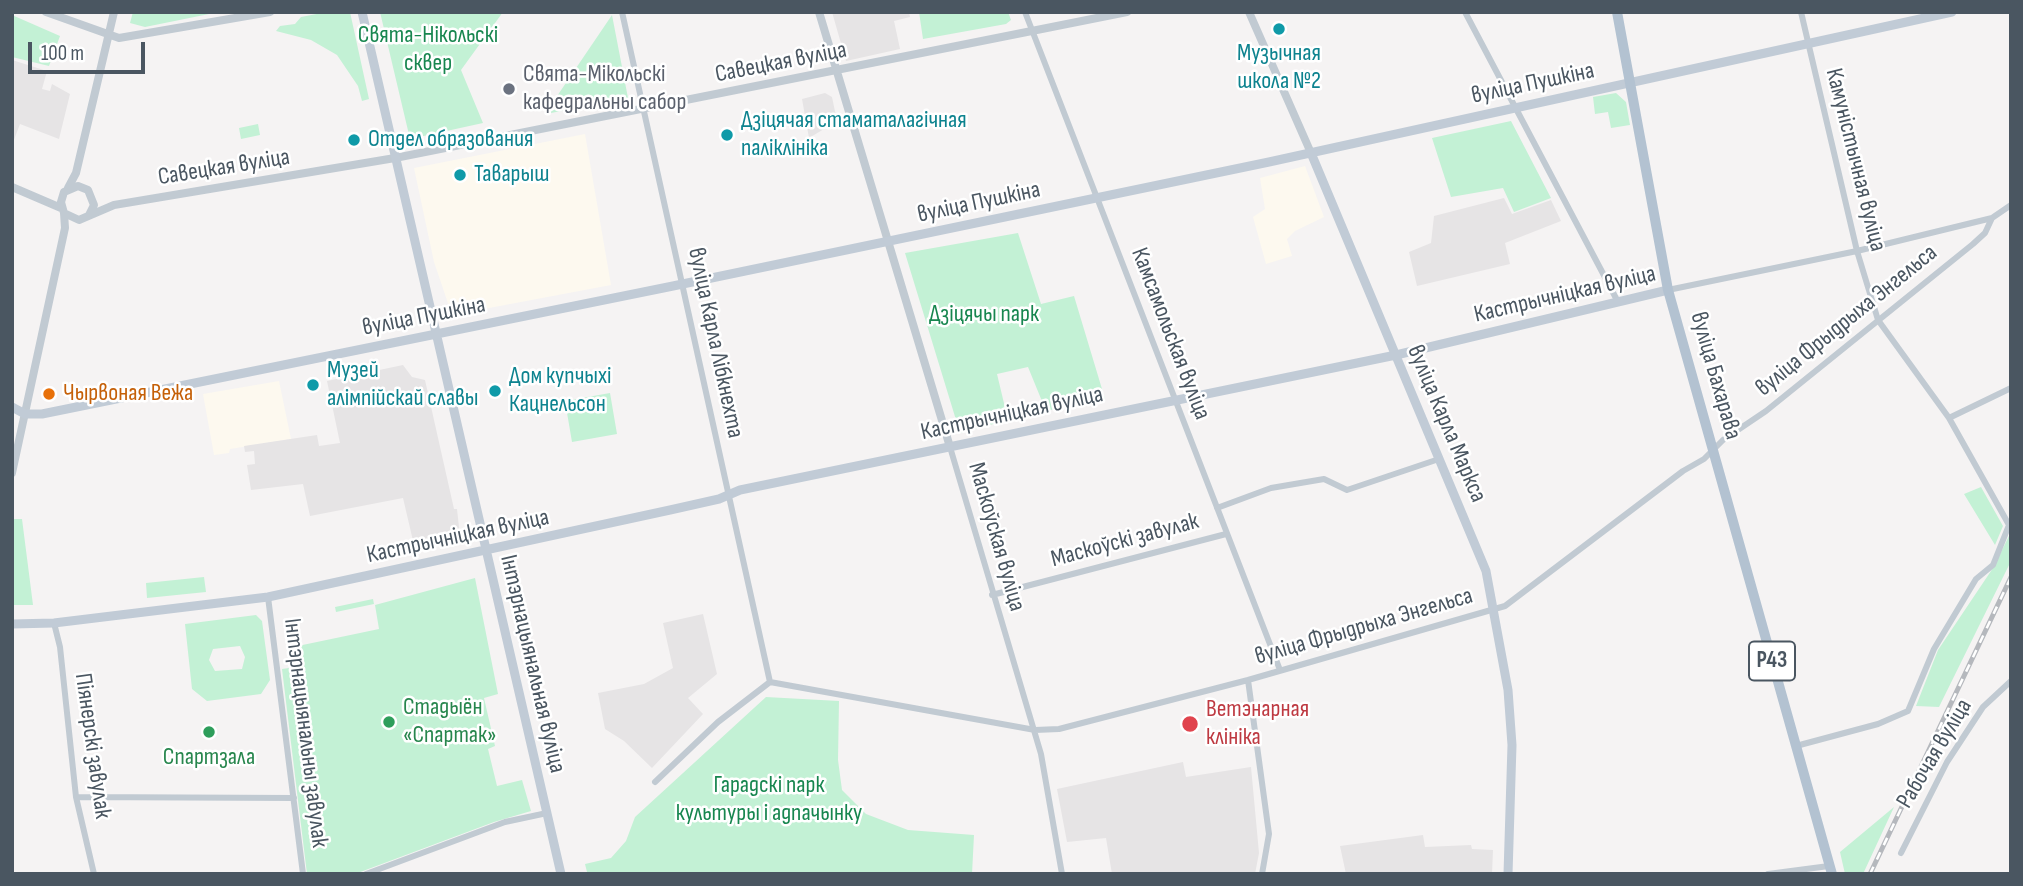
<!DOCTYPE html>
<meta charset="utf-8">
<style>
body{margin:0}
#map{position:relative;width:2023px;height:886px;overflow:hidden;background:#f5f3f3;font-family:"Sofia Sans Condensed",sans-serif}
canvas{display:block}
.frame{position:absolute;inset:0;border:14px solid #4a5661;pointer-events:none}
.scale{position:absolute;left:28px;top:42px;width:117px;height:32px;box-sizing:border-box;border:4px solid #4a5661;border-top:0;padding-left:9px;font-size:21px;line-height:24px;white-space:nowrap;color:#4a5661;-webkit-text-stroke:5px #fff;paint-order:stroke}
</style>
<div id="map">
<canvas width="2023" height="886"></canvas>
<div class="frame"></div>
<div class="scale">100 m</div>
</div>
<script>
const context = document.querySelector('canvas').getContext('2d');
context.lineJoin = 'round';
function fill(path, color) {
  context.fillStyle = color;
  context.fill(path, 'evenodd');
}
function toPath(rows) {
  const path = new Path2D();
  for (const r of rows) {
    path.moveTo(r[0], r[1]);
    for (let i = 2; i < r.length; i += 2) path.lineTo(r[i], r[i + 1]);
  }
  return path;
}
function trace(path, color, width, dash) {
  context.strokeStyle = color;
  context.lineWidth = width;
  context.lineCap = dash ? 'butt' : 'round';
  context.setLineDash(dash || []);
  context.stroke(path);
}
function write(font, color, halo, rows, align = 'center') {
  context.font = font + ' "Sofia Sans Condensed",sans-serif';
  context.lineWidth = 5;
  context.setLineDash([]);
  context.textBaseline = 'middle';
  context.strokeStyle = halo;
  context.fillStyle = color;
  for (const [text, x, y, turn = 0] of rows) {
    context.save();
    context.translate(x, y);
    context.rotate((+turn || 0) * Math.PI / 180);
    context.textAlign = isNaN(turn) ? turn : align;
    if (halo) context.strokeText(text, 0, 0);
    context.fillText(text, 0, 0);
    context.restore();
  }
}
fill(toPath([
 [585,134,611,285,452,315,434,262,414,168],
 [1305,166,1324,217,1295,231,1287,239,1292,256,1266,264,1253,217,1265,209,1260,178],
 [279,381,291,439,230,449,229,453,214,455,203,394]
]), '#fdf9ef');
fill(toPath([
 [832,12,909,12,910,17,894,21,900,49,846,61],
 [12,60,47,71,42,89,50,91,52,84,70,94,59,139,20,124,12,145],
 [825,93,832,97,837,121,823,124,824,129,809,138,802,99],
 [1504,198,1512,214,1551,200,1561,221,1505,243,1510,264,1417,286,1409,252,1431,243,1434,216],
 [403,365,412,377,425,380,454,509,457,509,460,536,414,545,403,498,310,516,303,484,251,490,247,465,255,464,254,451,245,452,244,446,317,435,319,446,340,443,327,381],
 [703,614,717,674,688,698,703,714,652,768,624,741,605,729,598,693,644,684,673,668,663,623],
 [1183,762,1186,777,1251,767,1259,853,1255,874,1112,874,1106,838,1067,842,1057,789],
 [1423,835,1425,847,1471,845,1472,849,1493,850,1492,874,1346,874,1340,846]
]), '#e6e4e5');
fill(toPath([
 [133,12,219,12,145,27,130,23],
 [327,12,350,12,369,99,362,101,358,86,337,55,311,40,276,31,280,26,295,24,301,17],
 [380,12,503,12,461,70,483,123,410,139],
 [919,12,1008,12,1011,20,1006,24,923,39],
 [12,15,60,36,49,66,12,57],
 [612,15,628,98,551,113,551,105],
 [1616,93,1626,102,1630,125,1611,128,1608,112,1595,114,1593,97],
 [1511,121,1551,198,1514,212,1503,188,1451,197,1432,138],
 [258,124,260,135,241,139,239,128],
 [1018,233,1041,304,1074,296,1105,399,1046,411,1028,367,997,374,1008,420,960,433,905,253],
 [610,393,617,434,572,442,565,401],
 [1981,487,2003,526,1995,545,1964,494],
 [14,519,22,519,33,605,12,605],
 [2011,532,2011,561,1939,707,1916,706,1938,650,1993,568],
 [204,577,206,592,147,598,146,583],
 [475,578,498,694,484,698,495,746,488,749,497,786,522,780,531,811,494,822,355,874,307,874,282,669,296,667,293,647,379,629,375,605],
 [373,599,374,604,336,612,335,607],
 [256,615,262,621,270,680,261,694,207,701,192,689,185,624],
 [240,646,245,657,242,669,215,671,209,660,213,649],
 [766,697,839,701,838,760,842,790,866,814,908,830,974,835,972,874,587,872,585,864,611,858,626,841,635,817],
 [1894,807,1863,874,1845,874,1840,852]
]), '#c3f1d5');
trace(toPath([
 [622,12,770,682],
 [1025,12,1280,670],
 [1465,12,1618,302],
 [1668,290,1857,251,1992,218,2011,205],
 [1949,418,2011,388],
 [950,447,1041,754,1062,874],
 [1217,508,1271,488,1324,479,1347,490,1439,459],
 [992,595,1226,534],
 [268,597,303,874],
 [54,623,60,647,76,797,94,874],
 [1248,680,1269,834,1262,874],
 [1796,746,1878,724,1908,711,1934,649,1976,579,1993,565,2009,525,1949,418,1878,320,1857,251,1801,12],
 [655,782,718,722,770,682,1035,730,1059,729,1248,680,1505,606,1683,471,1704,459,1723,440,1766,411,1973,244,1985,233,1992,218],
 [76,797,294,798],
 [1901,853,1947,762,1983,707,2011,681],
 [366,874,505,822,547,813],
 [1768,874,1829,866]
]), '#c1cad2', 6);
trace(toPath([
 [46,12,119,38,270,12],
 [819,12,950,447],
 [1249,12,1311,153],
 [12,187,61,208],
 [68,188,76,173,114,12],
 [89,215,94,205,88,190,78,186,64,192,61,202,64,213,79,220,114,205,395,158,1127,12],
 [12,473,65,228,64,213]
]), '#c1cad2', 8);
trace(toPath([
 [362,12,561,874],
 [1311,153,1486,571,1508,690,1512,745,1508,874],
 [12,407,25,414,42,414,673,286,1269,162,1952,12],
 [12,624,54,623,268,597,670,510,719,499,740,490,1396,355,1668,290]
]), '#c1cbd6', 9);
trace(toPath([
 [1617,12,1668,290,1832,874]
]), '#b3c2d1', 10);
const rail = toPath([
 [1870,874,2011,577]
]);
trace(rail, '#b5b8bd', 5);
trace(rail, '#fff', 2.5, [8]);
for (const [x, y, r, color] of [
 [1279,29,7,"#0f9aa8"],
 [509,89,7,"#6b7280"],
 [727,135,7,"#0f9aa8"],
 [354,140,7,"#0f9aa8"],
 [460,175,7,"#0f9aa8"],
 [313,385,7,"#0f9aa8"],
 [495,391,7,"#0f9aa8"],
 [49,394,7,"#e8710a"],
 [389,722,7,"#2e9e5b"],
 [1190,724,9,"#e0444e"],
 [209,732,7,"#2e9e5b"]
]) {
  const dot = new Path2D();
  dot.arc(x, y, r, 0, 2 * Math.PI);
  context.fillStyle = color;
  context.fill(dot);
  trace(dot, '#fff', 2.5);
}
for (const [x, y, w] of [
 [1772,661,46]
]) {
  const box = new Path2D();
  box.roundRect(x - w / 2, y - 19.5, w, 39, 5);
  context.fillStyle = '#fff';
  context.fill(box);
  trace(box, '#4a5661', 2);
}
write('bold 23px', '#4a5661', null, [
 ["Р43",1772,661]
]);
write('24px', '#17864f', '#fff', [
 ["Свята-Нікольскі",428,36],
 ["сквер",428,64],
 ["Дзіцячы парк",984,315],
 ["Гарадскі парк",769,786],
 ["культуры і адпачынку",769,814]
]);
write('24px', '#0d838f', '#fff', [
 ["Музычная",1279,54,"center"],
 ["школа №2",1279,82,"center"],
 ["Дзіцячая стаматалагічная",741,121],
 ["паліклініка",741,149],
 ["Отдел образования",368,140],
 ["Таварыш",474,175],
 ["Музей",327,371],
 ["алімпійскай славы",327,399],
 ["Дом купчыхі",509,377],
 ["Кацнельсон",509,405]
], 'left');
write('24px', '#4a5661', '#fff', [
 ["Савецкая вуліца",781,63,-11],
 ["вуліца Пушкіна",1533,84,-12],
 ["Камуністычная вуліца",1855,160,76],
 ["Савецкая вуліца",224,168,-9],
 ["вуліца Пушкіна",979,203,-12],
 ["Кастрычніцкая вуліца",1565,295,-13],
 ["вуліца Пушкіна",424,317,-11],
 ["вуліца Фрыдрыха Энгельса",1847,321,-39],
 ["Камсамольская вуліца",1170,334,69],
 ["вуліца Карла Лібкнехта",715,343,78],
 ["вуліца Бахарава",1715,376,74],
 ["Кастрычніцкая вуліца",1012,414,-12],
 ["вуліца Карла Маркса",1446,424,67],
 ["Кастрычніцкая вуліца",458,537,-12],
 ["Маскоўская вуліца",996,537,74],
 ["Маскоўскі завулак",1125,541,-15],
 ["вуліца Фрыдрыха Энгельса",1364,627,-16],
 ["Інтэрнацыянальная вуліца",532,664,77],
 ["Інтэрнацыянальны завулак",305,733,83],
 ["Піянерскі завулак",92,746,82],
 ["Рабочая вуліца",1935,754,-59]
]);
write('24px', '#5b616d', '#fff', [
 ["Свята-Мікольскі",523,75],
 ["кафедральны сабор",523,103]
], 'left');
write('24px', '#c56008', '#fff', [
 ["Чырвоная Вежа",63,394]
], 'left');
write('24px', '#27864d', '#fff', [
 ["Стадыён",403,708],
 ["«Спартак»",403,736],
 ["Спартзала",209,758,"center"]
], 'left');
write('24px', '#be3a42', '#fff', [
 ["Ветэнарная",1206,710],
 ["клініка",1206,738]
], 'left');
</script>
